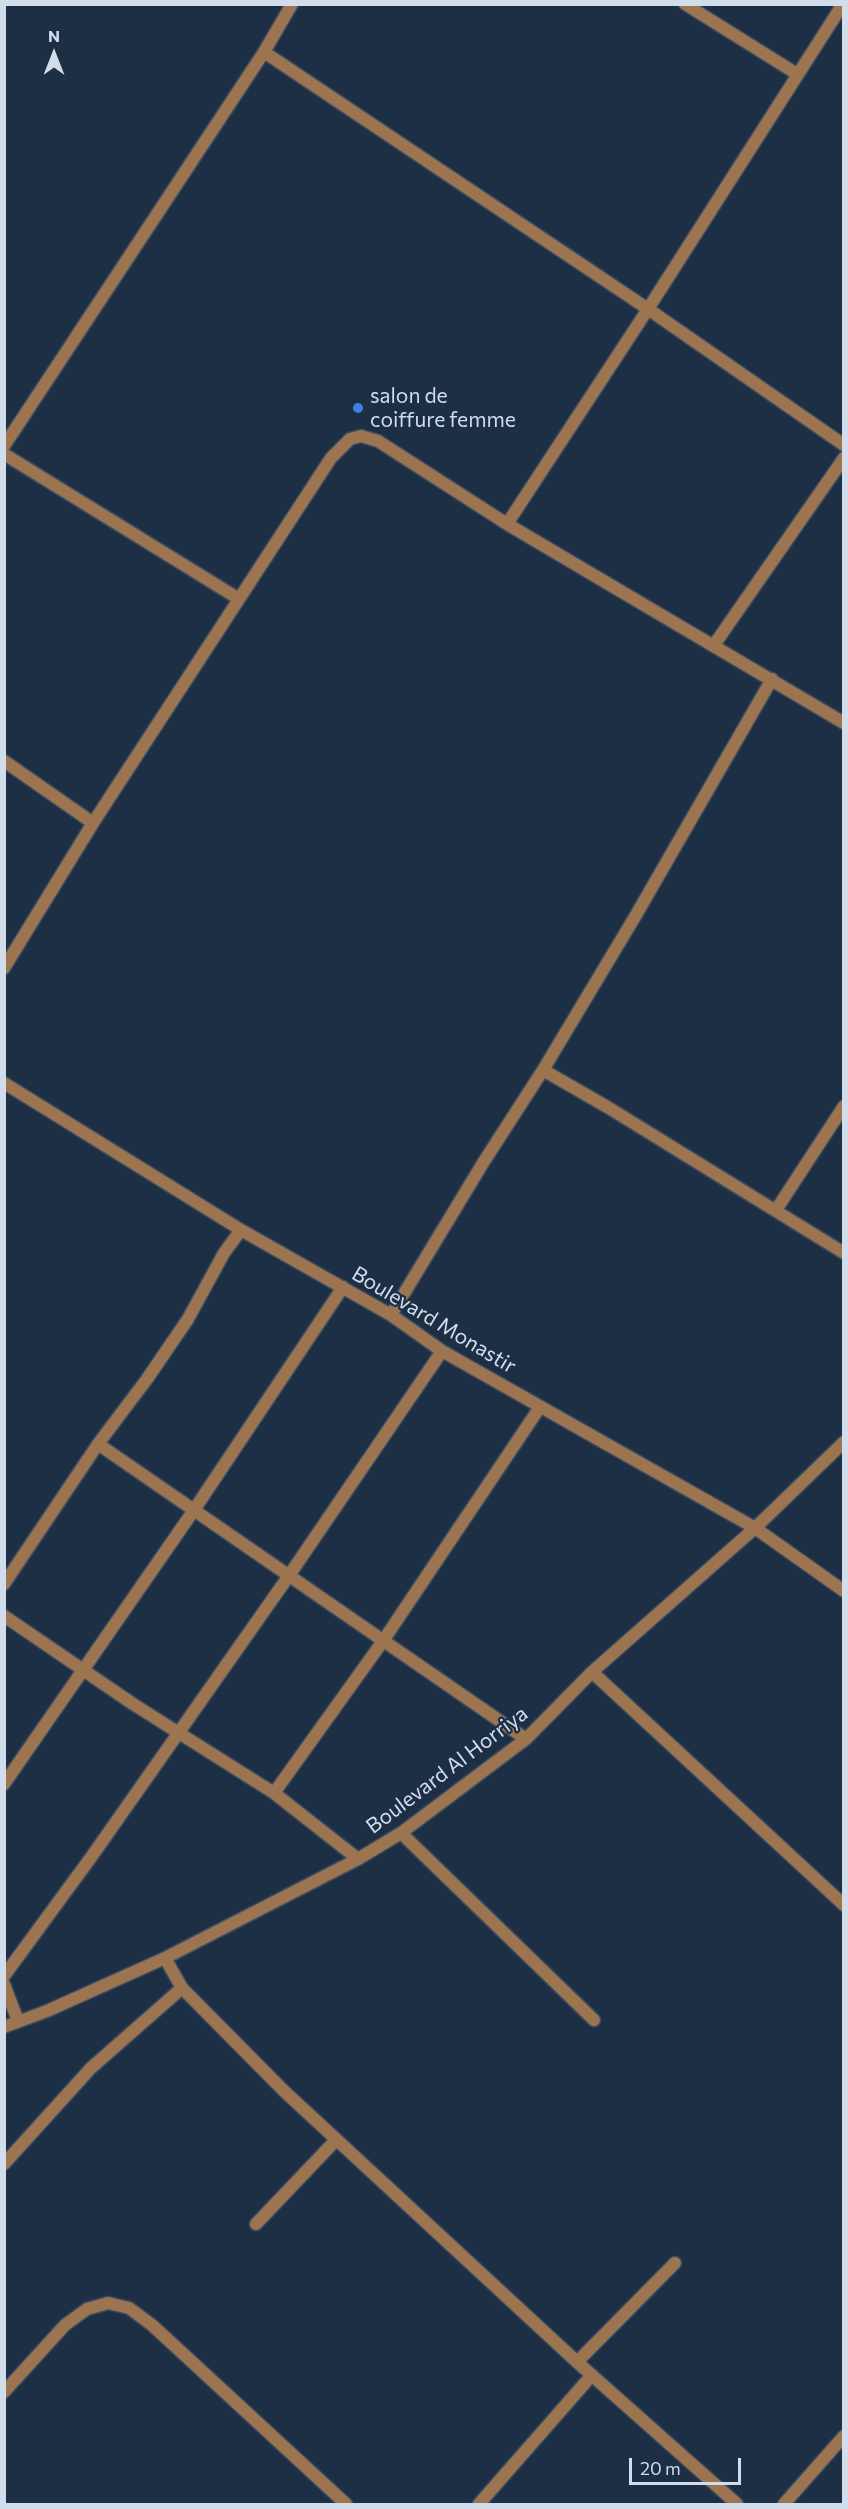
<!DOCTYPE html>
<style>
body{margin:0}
#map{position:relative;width:848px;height:2509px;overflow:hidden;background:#1d2f45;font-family:Commissioner,sans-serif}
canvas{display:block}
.frame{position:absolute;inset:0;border:6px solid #d1ddeb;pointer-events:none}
.north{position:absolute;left:24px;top:24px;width:60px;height:60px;-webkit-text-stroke:4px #1d2f45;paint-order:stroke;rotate:0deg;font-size:16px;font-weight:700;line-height:24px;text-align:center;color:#d1ddeb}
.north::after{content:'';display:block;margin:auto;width:21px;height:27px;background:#d1ddeb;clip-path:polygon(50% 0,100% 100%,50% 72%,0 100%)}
.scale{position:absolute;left:629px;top:2458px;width:112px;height:27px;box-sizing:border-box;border:3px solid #d1ddeb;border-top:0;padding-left:8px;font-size:18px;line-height:21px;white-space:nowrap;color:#d1ddeb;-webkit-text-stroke:4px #1d2f45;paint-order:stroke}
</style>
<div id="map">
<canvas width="848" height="2509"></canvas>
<div class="frame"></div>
<div class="north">N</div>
<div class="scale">20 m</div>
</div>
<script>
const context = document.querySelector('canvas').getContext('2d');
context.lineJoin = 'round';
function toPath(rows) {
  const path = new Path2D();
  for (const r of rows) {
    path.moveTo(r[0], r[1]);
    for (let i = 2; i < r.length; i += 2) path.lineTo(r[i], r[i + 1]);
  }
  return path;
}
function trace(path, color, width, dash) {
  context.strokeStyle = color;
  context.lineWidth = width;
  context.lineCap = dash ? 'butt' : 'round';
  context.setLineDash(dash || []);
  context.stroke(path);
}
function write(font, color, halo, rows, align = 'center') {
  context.font = font + ' Commissioner,sans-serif';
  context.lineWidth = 4.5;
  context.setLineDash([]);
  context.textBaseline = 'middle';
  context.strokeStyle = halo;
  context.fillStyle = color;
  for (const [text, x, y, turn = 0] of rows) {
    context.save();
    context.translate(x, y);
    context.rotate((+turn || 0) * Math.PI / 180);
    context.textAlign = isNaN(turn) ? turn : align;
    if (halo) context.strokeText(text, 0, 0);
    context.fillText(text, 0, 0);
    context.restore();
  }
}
const minor = toPath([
 [685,4,797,74],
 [264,52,648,309,844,445],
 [4,446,264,52,292,4],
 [4,454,239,599],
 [507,524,648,309,843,4],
 [714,645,844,458],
 [4,761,93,823],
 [4,968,93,823,331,458,350,439,361,436,378,441,507,524,844,723],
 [543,1070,609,1108,844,1253],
 [4,1083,241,1230,391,1315,442,1351,755,1528,844,1591],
 [776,1210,844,1106],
 [391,1315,483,1163,543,1070,636,915,772,679],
 [98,1444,526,1739],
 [4,1584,98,1444,147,1379,188,1319,224,1253,241,1230],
 [4,1616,133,1704,274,1793,358,1859],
 [592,1672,844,1905],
 [4,1784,194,1510,343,1287],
 [274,1793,383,1641,540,1407],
 [401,1833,594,2020],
 [165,1958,182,1988,284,2091,577,2362,737,2504],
 [4,1976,92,1856,288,1577,442,1351],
 [4,1984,18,2021],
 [4,2027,47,2011,165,1958,358,1859,401,1833,526,1739,592,1672,755,1528,844,1442],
 [4,2164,91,2068,182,1988],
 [256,2224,336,2140],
 [577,2362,675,2263],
 [4,2392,65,2325,87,2309,108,2303,129,2308,152,2325,346,2504],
 [479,2504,592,2375],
 [784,2504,844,2436]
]);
trace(minor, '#3a4b60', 15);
trace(minor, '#9c744f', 12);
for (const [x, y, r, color] of [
 [358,408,6,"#3f7fe0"]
]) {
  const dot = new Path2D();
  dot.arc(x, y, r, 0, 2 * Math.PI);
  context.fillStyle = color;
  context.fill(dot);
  trace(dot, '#1d2f45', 2);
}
write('21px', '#d1ddeb', '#1d2f45', [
 ["salon de",370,396],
 ["coiffure femme",370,420]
], 'left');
write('21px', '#d1ddeb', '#1d2f45', [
 ["Boulevard Monastir",434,1320,31],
 ["Boulevard Al Horriya",447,1770,-37]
]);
</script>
